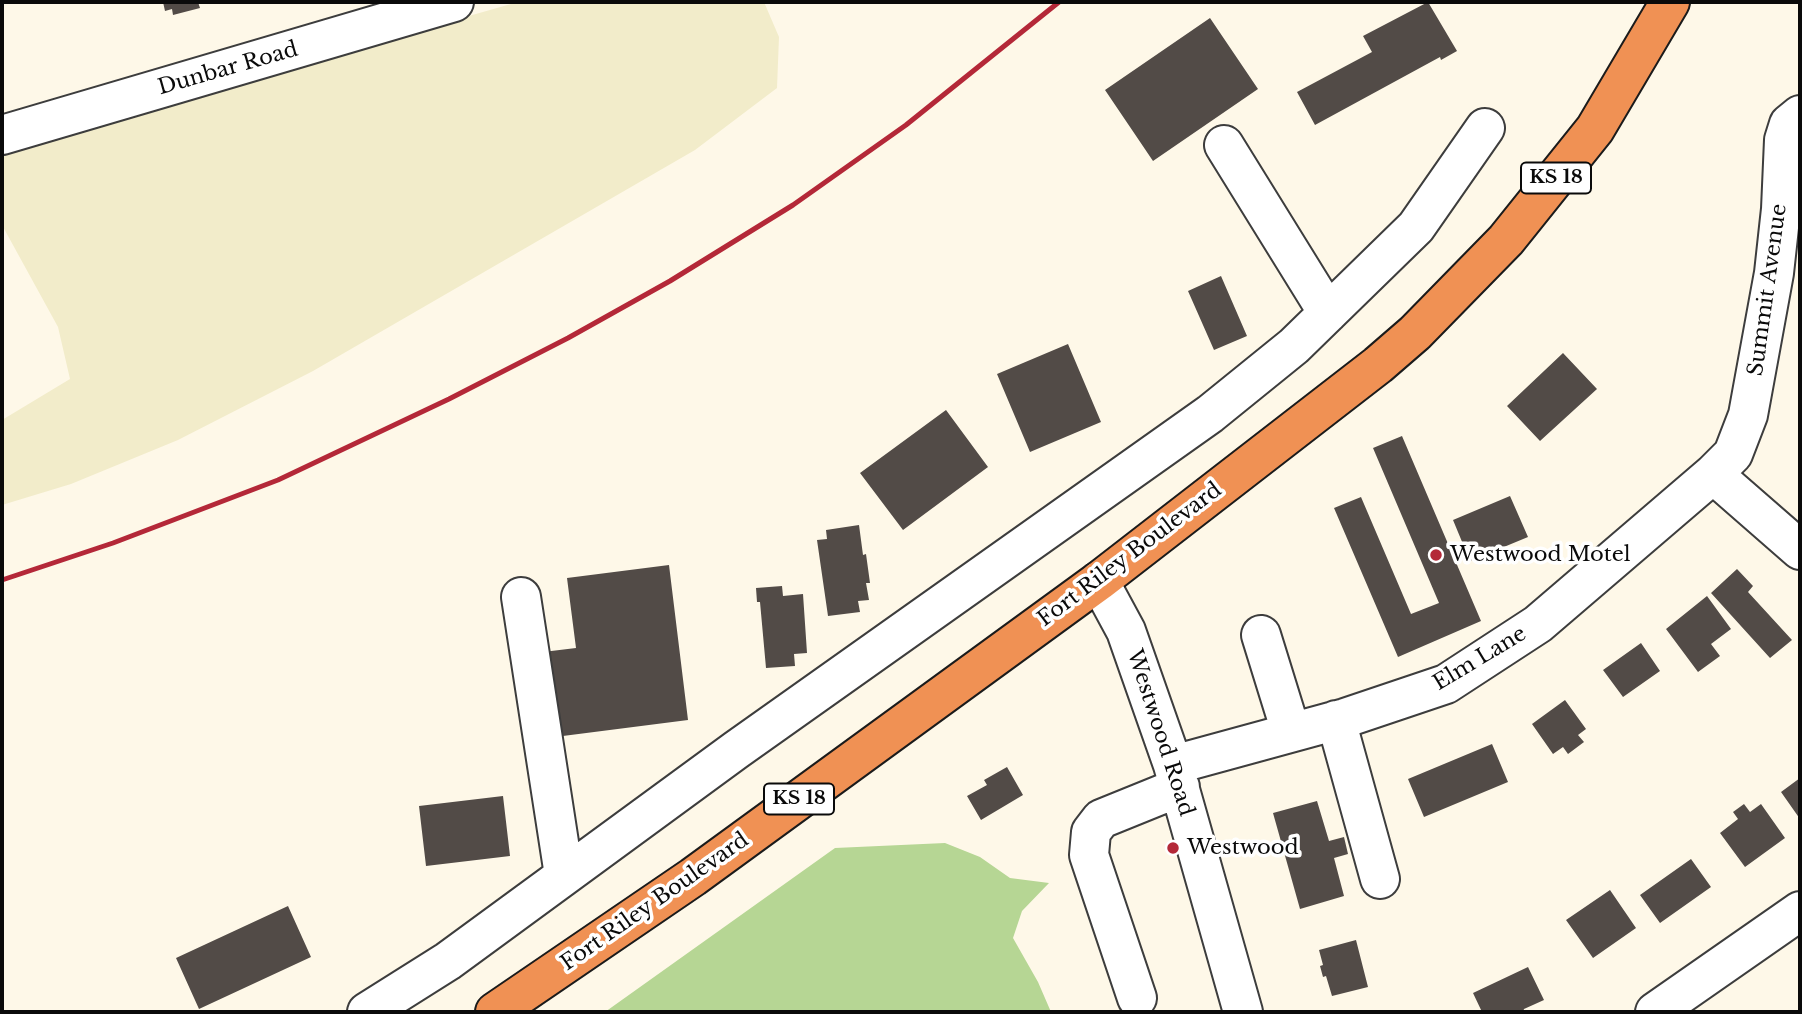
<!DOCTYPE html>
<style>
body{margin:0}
#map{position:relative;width:1802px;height:1014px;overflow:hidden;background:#fef8e8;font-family:"Libre Baskerville",serif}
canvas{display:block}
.frame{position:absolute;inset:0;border:4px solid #0a0a0a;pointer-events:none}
</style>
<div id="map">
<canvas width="1802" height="1014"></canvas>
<div class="frame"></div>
</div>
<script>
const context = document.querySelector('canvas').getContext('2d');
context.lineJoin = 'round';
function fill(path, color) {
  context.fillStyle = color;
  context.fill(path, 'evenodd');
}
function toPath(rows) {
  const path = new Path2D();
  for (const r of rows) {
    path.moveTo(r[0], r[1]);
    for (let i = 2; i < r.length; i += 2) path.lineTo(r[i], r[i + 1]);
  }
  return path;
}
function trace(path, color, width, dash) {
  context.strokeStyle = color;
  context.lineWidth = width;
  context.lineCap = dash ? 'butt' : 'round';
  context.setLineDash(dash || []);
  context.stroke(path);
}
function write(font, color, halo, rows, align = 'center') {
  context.font = font + ' "Libre Baskerville",serif';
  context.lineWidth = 7;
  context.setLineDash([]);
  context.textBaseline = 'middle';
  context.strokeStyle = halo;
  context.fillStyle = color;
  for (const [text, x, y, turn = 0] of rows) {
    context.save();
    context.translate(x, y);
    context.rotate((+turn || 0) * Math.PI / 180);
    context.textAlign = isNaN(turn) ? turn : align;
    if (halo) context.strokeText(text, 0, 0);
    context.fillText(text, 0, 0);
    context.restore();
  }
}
fill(toPath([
 [518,2,764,2,779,37,777,88,695,150,313,371,178,440,71,484,2,505,2,420,70,379,58,327,2,225,2,149]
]), '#f2ecca');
fill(toPath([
 [945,843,980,857,1010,878,1049,883,1022,911,1013,938,1038,982,1051,1012,605,1012,835,848]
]), '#b6d694');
fill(toPath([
 [163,2,198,2,200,8,173,15,172,9,165,11],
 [1428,2,1457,51,1441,60,1440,57,1315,125,1297,92,1372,52,1363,36],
 [1210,18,1258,89,1153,161,1105,90],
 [1221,276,1247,336,1214,350,1188,291],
 [1068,344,1101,422,1030,452,997,374],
 [1563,353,1597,389,1540,441,1507,406],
 [946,410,988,467,903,530,860,473],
 [1402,436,1481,621,1398,657,1334,508,1361,497,1411,614,1439,603,1373,448],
 [1510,496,1528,537,1470,561,1453,520],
 [859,525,863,555,866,554,870,583,866,583,869,600,858,601,860,612,828,616,817,540,827,539,826,530],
 [669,565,688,720,555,737,543,652,576,648,567,578],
 [1737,569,1753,586,1748,592,1792,640,1770,658,1711,593],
 [782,586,783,596,803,594,807,653,794,654,795,666,766,668,760,602,757,602,756,588],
 [1707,596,1731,629,1711,644,1720,656,1698,672,1666,629],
 [1641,643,1660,671,1623,697,1603,670],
 [1565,700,1586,729,1578,735,1584,742,1568,754,1563,747,1553,754,1532,724],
 [1492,744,1508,782,1424,817,1408,779],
 [1007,767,1023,795,981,820,967,796,987,785,984,780],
 [1800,778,1800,819,1781,792],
 [503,796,510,856,426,866,419,806],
 [1317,801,1329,841,1344,837,1348,854,1334,858,1344,896,1300,909,1273,813],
 [1744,804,1750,812,1761,804,1785,838,1745,867,1720,833,1738,819,1733,812],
 [1691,859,1711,887,1660,923,1640,895],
 [1610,890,1636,928,1593,958,1566,920],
 [288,906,311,957,199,1009,176,958],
 [1356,940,1368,987,1332,996,1326,976,1323,977,1320,966,1323,965,1319,950],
 [1528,967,1544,1000,1524,1009,1523,1012,1482,1012,1473,993]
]), '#524b47');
const minor = toPath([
 [2,135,454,2],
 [1224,145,1328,313],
 [1713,474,1800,550],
 [1099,581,1126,631,1173,765,1243,1012],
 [521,597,564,875],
 [1261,635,1291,732],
 [1336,720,1380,879],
 [1173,765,1345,718,1446,684,1538,624,1713,474,1733,454,1748,415,1774,273,1781,209,1784,140,1789,124,1800,115],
 [1137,998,1089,855,1091,832,1101,819,1180,787],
 [367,1012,448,961,736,750,1210,414,1294,346,1416,227,1485,128],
 [1655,1012,1800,911]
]);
const highway = toPath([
 [495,1012,693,877,1099,581,1378,365,1415,333,1506,240,1595,129,1670,2]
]);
trace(minor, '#3d3d3d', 42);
trace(highway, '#1b1b1b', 42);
trace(minor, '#fff', 38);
trace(highway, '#f09154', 38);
trace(toPath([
 [2,580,113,543,278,480,449,399,568,338,670,281,793,205,906,125,1059,2]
]), '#b42838', 5);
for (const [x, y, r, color] of [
 [1436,555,7,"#b42838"],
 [1173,848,7,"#b42838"]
]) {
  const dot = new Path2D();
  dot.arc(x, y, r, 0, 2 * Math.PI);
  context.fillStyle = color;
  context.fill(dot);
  trace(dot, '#fff', 2.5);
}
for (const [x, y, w] of [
 [1556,178,70],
 [799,799,70]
]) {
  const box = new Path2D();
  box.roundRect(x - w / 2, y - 15.5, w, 31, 5);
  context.fillStyle = '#fff';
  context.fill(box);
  trace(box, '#0a0a0a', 2);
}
write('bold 19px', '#0a0a0a', null, [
 ["KS 18",1556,178],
 ["KS 18",799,799]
]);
write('21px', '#0a0a0a', '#fff', [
 ["Dunbar Road",228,69,-16],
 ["Summit Avenue",1768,290,-82],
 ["Fort Riley Boulevard",1130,555,-37],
 ["Elm Lane",1480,659,-31],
 ["Westwood Road",1160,733,72],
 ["Fort Riley Boulevard",655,902,-35]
]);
write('21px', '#0a0a0a', '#fff', [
 ["Westwood Motel",1450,555],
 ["Westwood",1187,848]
], 'left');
</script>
